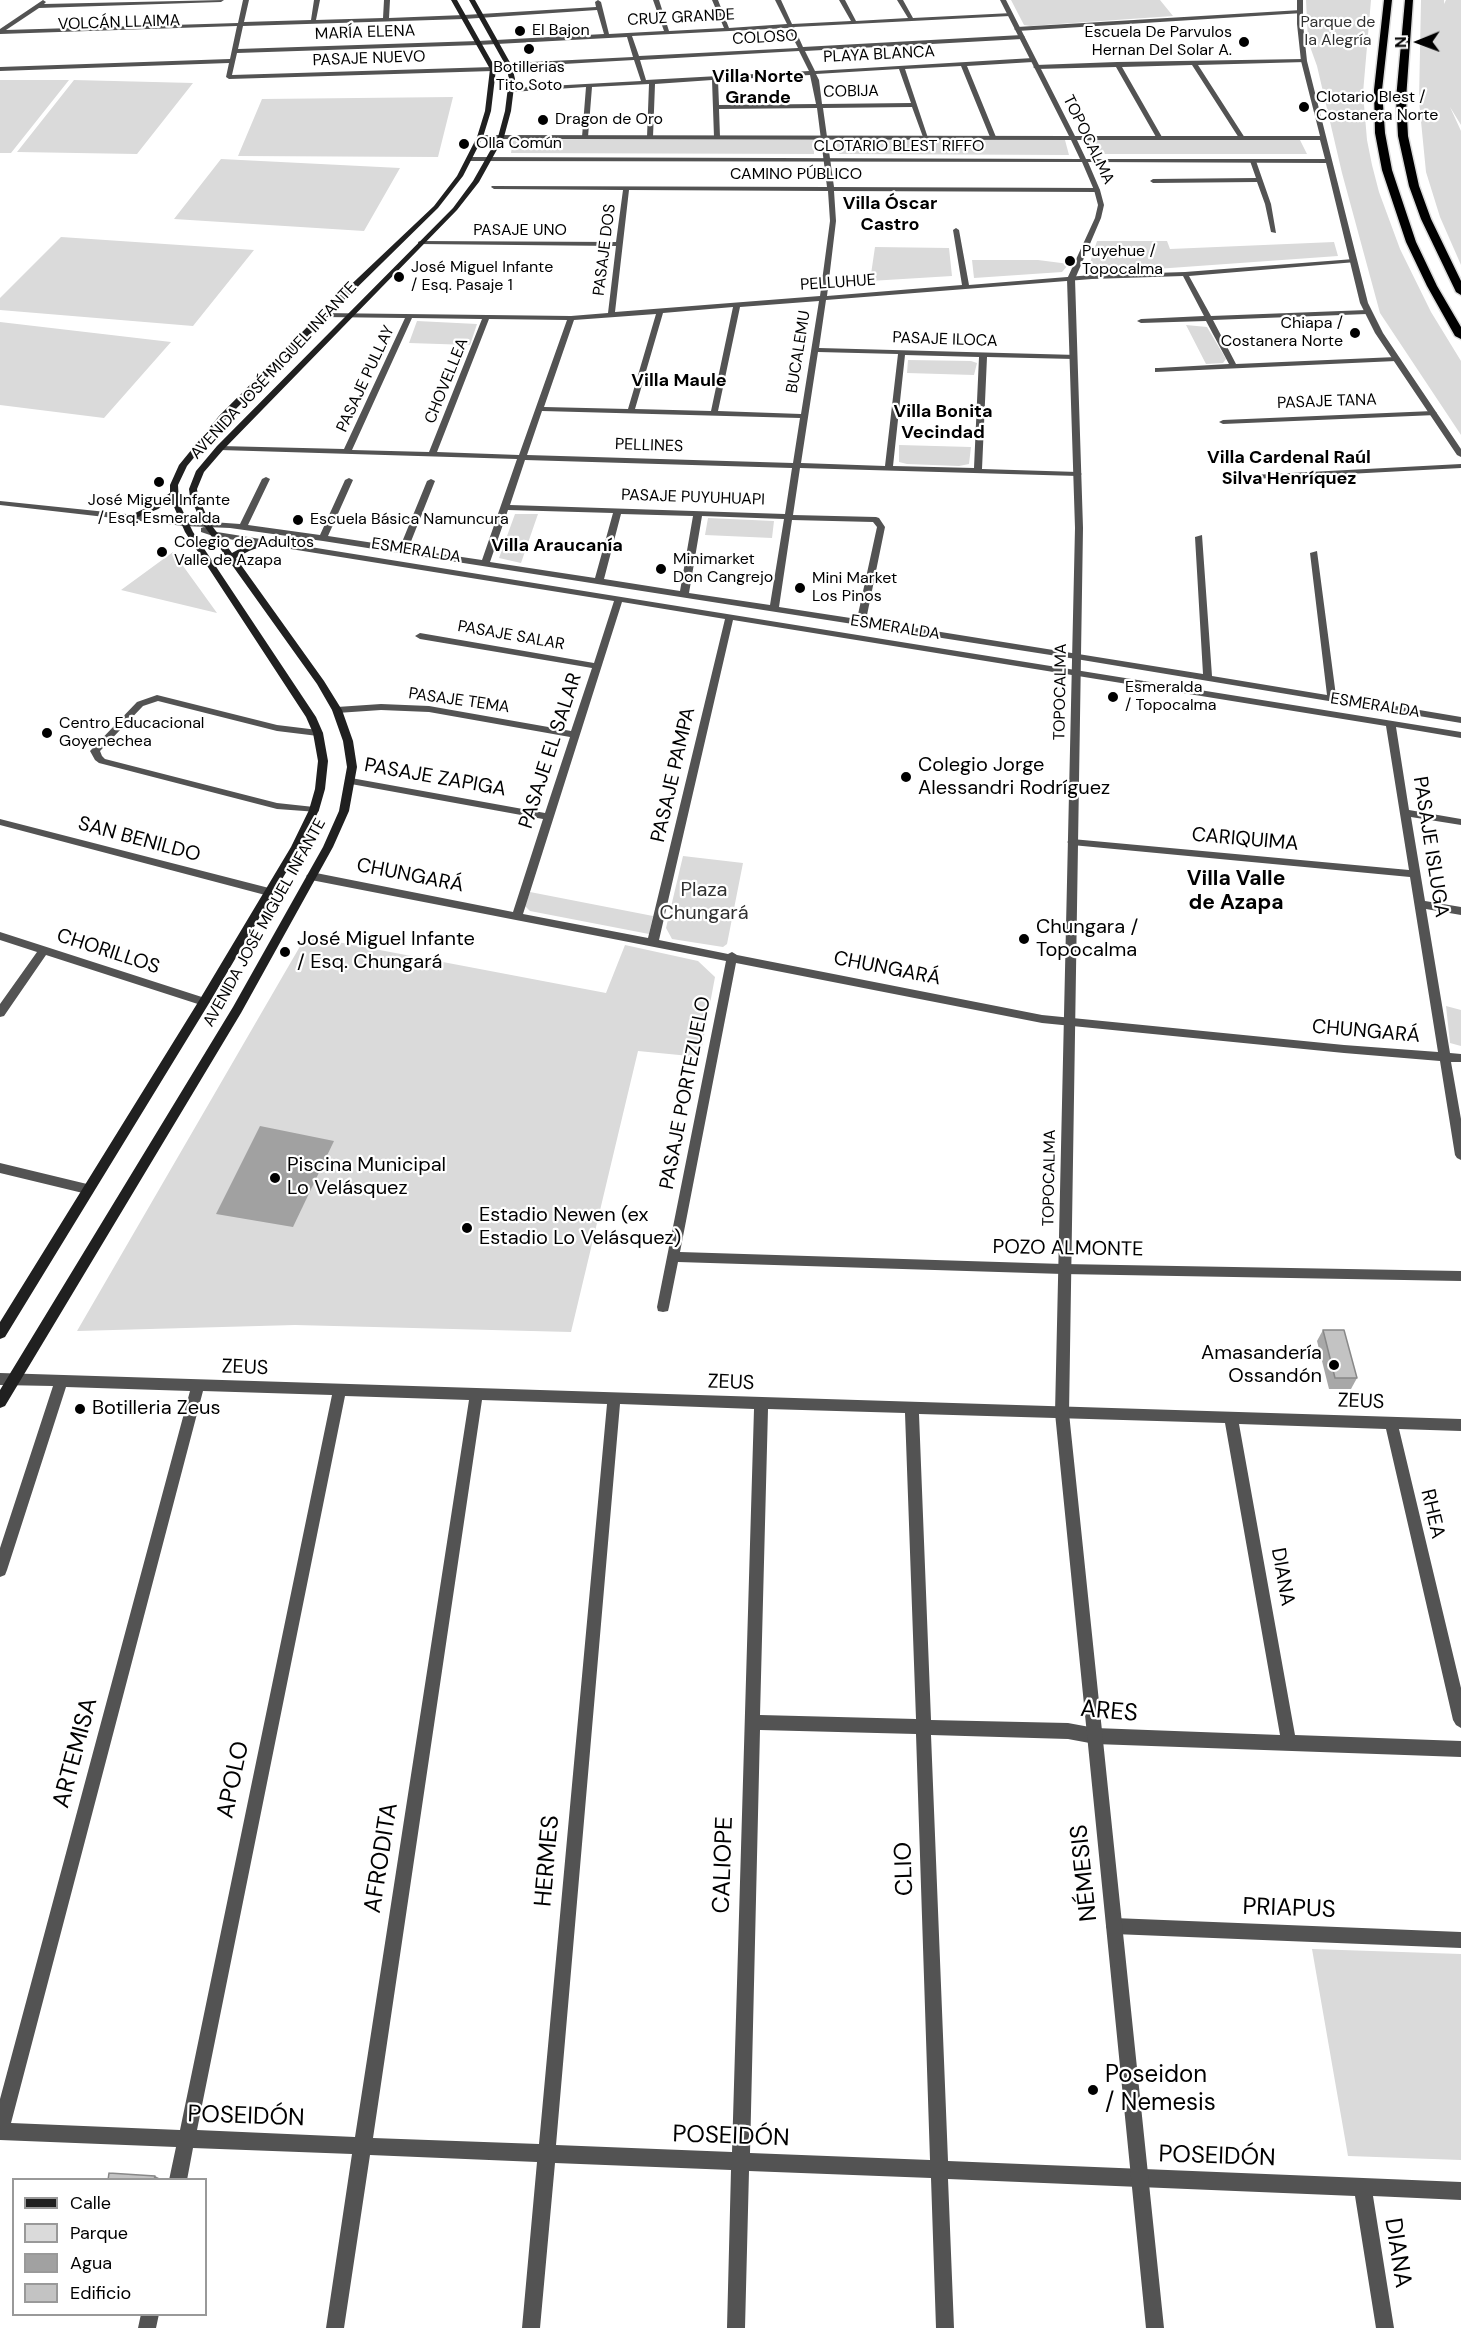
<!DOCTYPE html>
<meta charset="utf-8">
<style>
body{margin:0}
#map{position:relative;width:1461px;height:2328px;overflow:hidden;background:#fff;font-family:"DM Sans",sans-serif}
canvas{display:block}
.legend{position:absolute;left:12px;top:2178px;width:195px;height:138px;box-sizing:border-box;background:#fff;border:2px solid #999;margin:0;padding:8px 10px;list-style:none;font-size:18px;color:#000}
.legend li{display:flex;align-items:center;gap:12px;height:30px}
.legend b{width:30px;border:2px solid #999}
.north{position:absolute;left:1389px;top:12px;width:60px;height:60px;-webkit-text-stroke:4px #fff;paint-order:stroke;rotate:269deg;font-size:16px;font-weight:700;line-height:24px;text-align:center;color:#000}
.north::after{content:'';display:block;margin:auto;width:21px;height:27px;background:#000;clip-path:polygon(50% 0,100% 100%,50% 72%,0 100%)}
</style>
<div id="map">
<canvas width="1461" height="2328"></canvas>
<ul class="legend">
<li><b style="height:8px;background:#202020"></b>Calle</li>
<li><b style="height:16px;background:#dadada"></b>Parque</li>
<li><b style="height:16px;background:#a1a1a1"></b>Agua</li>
<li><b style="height:16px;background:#c3c3c3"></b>Edificio</li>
</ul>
<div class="north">N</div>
</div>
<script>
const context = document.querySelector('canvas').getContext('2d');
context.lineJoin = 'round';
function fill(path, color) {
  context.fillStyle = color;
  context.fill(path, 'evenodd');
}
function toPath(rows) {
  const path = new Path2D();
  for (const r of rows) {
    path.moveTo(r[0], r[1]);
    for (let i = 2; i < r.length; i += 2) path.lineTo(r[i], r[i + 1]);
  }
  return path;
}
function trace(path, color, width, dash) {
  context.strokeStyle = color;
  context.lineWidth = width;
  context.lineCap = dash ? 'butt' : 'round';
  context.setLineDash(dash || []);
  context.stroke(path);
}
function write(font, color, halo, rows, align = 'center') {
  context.font = font + ' "DM Sans",sans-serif';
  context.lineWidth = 4.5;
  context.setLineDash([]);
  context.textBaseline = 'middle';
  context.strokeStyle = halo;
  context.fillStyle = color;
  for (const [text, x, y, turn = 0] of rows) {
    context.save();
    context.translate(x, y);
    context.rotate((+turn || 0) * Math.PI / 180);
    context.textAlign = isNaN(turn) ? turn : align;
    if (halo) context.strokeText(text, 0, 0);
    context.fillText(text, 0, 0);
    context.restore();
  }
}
fill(toPath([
 [1011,0,1160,0,1173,16,1030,26,1024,25],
 [1306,0,1371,0,1363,93,1367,140,1372,165,1379,192,1400,249,1431,312,1461,361,1461,435,1380,313,1342,173,1317,66,1308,41],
 [1421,0,1444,0,1444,4,1446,0,1461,0,1461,125,1450,107,1461,131,1461,265,1440,217,1426,172,1419,101],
 [0,80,69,80,11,153,0,153],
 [74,80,193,83,137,154,17,152],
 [453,97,438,157,238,156,262,99],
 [814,139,814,154,511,153,513,140],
 [835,139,1065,140,1069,155,839,154],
 [1086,140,1300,140,1307,154,1091,154],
 [221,159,400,168,364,231,174,219],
 [61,237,254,250,193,326,0,310,0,298],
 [1097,241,1167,241,1170,249,1334,242,1338,256,1156,269,1088,269],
 [875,247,949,248,952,276,870,281],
 [972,260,1038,260,1069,264,1062,272,974,278],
 [417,321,477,324,470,345,409,343],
 [0,322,171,342,104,418,0,405],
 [1186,325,1207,327,1226,359,1223,363,1206,364],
 [908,360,971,361,977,363,974,375,907,373],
 [899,445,971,447,969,464,959,466,907,464,899,462],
 [515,514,538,514,521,563,499,558],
 [708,518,774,521,772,538,705,535],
 [173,552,217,613,121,590],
 [683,856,743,863,727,944,723,947,672,939,666,928],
 [530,892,653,916,649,934,530,911,525,906],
 [306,936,606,993,625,945,698,961,715,977,700,1057,638,1051,571,1332,295,1325,77,1331],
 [1446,1006,1461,1010,1461,1046,1450,1043],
 [1312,1949,1461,1954,1461,2160,1348,2156]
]), '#dadada');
fill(toPath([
 [260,1126,334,1141,293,1227,216,1214]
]), '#a1a1a1');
const motorway = toPath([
 [1384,0,1392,0,1382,90,1385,133,1392,170,1416,242,1437,286,1461,327,1461,339,1455,336,1427,286,1406,242,1382,170,1375,133,1374,90,1384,0],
 [1405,0,1413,0,1406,99,1408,136,1419,186,1431,219,1461,281,1461,295,1456,292,1421,219,1409,186,1398,136,1396,99,1405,0]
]);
trace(motorway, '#dbdbdb', 3);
fill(toPath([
 [43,0,46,2,44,4,224,0,221,2,39,8,6,30,238,23,243,0,249,0,244,22,311,20,314,0,320,0,316,20,383,18,384,0,390,0,389,18,464,15,596,7,595,2,598,0,601,2,609,34,664,31,653,0,659,0,669,31,724,28,712,0,718,0,729,28,787,24,775,0,781,0,792,24,851,21,839,0,845,0,856,21,908,18,897,0,903,0,913,18,1012,13,1010,16,794,27,803,47,1022,35,1025,37,1022,39,805,51,815,71,1033,58,1036,60,1033,62,967,66,996,137,993,139,990,137,961,66,905,69,928,138,923,137,912,107,823,108,834,187,1097,188,1100,190,1097,192,834,191,836,221,827,296,962,285,953,230,956,228,959,230,969,285,1092,275,1185,272,1354,259,1356,260,1356,262,1189,276,1211,316,1367,310,1371,312,1367,314,1213,320,1236,364,1396,357,1400,359,1396,361,1155,372,1155,368,1158,368,1229,364,1206,321,1141,323,1137,321,1141,319,1204,316,1183,276,1092,279,826,300,819,348,1077,355,1077,359,1074,359,987,357,982,469,1078,472,1082,474,1078,476,800,468,793,515,876,517,879,518,885,527,866,620,1203,674,1195,537,1202,535,1212,676,1327,695,1310,553,1317,551,1336,696,1461,717,1461,723,1076,659,323,541,230,528,184,526,0,505,0,501,184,520,240,524,262,479,266,477,270,479,248,525,320,535,345,480,349,478,353,480,328,536,400,547,427,481,431,479,435,481,408,549,482,560,517,459,220,450,216,448,220,446,344,449,405,318,324,317,321,317,321,313,571,316,608,313,616,246,418,244,418,242,420,241,616,242,623,190,494,189,491,187,492,186,827,187,817,108,719,109,720,137,717,139,714,137,712,80,655,84,653,137,650,139,647,137,649,84,592,87,588,137,585,139,582,137,586,87,511,92,508,90,511,88,641,81,634,60,511,67,493,71,229,79,226,77,229,63,0,71,0,67,230,59,237,26,0,34,0,29,43,0],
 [597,10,604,34,478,41,238,49,243,26,464,19,597,10],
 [788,28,798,48,639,56,632,36,788,28],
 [627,37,633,57,511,63,493,67,232,75,237,53,478,45,627,37],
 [799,51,809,71,646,80,640,60,799,51],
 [899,69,911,103,822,104,819,80,816,74,899,69],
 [810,75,816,104,719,105,718,80,810,75],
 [629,190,828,191,830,221,820,296,615,312,629,190],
 [819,301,801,414,718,411,740,307,819,301],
 [733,307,711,411,635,409,663,313,733,307],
 [656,314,628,409,544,407,574,320,656,314],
 [412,318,482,319,429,452,352,450,412,318],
 [489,319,567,320,519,455,437,452,489,319],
 [818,352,898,354,885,466,801,463,818,352],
 [905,355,979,357,974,468,893,466,905,355],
 [542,411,800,418,793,463,527,455,542,411],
 [525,460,792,468,785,514,510,505,525,460],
 [508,510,613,513,595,578,490,562,508,510],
 [621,514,693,516,680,591,604,579,621,514],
 [702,516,784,519,770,605,689,593,702,516],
 [792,520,873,522,877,527,857,619,779,607,792,520],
 [1301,10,1303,13,1017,31,1014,29,1017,27,1301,10],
 [1304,59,1306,62,1198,65,1245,138,1242,140,1239,138,1192,65,1122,67,1162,137,1159,139,1156,137,1116,67,1036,69,1033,67,1036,65,1117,62,1304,59],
 [1253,159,1256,161,1271,204,1276,233,1271,232,1265,204,1257,182,1153,183,1150,181,1153,179,1256,178,1250,161,1253,159],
 [1433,411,1437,413,1436,415,1223,424,1219,422,1223,420,1433,411],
 [1461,464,1461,468,1253,479,1249,477,1253,475,1461,464],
 [204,527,217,532,1461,732,1461,738,1396,727,1409,810,1461,819,1461,825,1411,817,1425,901,1461,907,1461,915,1426,909,1450,1053,1461,1054,1461,1062,1451,1062,1461,1119,1461,1160,1457,1158,1455,1155,1440,1061,1344,1053,1042,1023,736,963,680,1252,1063,1264,1461,1271,1461,1281,1063,1274,678,1262,669,1307,668,1311,663,1312,658,1311,657,1307,726,961,311,880,306,876,311,872,513,912,543,819,351,784,346,781,351,778,545,813,570,737,429,712,381,710,337,713,332,710,337,707,381,704,429,706,571,731,592,668,420,639,415,636,420,633,594,663,614,601,216,537,201,532,201,528,204,527],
 [622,602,725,619,648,938,523,914,622,602],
 [733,620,1386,726,1409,870,1072,839,1067,842,1072,845,1410,877,1438,1052,1344,1045,1042,1015,737,955,732,952,728,954,659,940,733,620],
 [157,695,277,725,318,730,323,733,318,736,277,731,158,701,143,706,100,751,102,756,105,759,277,803,314,807,319,810,318,812,277,809,99,763,95,760,90,751,92,749,137,702,157,695],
 [0,819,269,888,274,892,269,896,0,825,0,819],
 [0,932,208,999,210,1002,204,1006,46,955,4,1016,0,1017,0,1004,37,952,0,940,0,932],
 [0,1163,87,1184,91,1186,93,1189,91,1192,87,1194,0,1173,0,1163],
 [0,1373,1461,1419,1461,1431,1399,1429,1461,1688,1461,1728,1456,1725,1453,1720,1386,1429,1239,1424,1295,1735,1461,1741,1461,1757,1095,1744,1068,1739,931,1735,948,2161,1461,2182,1461,2200,1373,2196,1394,2328,1376,2328,1355,2196,948,2179,954,2328,936,2328,931,2178,749,2171,745,2328,727,2328,731,2170,555,2163,540,2328,522,2328,537,2162,370,2155,344,2328,326,2328,352,2154,193,2148,187,2180,169,2180,176,2147,0,2140,0,2099,190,1391,66,1387,7,1570,5,1575,0,1577,0,1548,53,1386,0,1385,0,1373],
 [203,1391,332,1395,180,2130,11,2123,203,1391],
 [345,1396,469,1400,355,2137,197,2130,345,1396],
 [482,1400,607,1404,539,2144,373,2138,482,1400],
 [620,1404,754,1409,732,2152,556,2145,620,1404],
 [768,1409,905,1413,916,1719,760,1715,768,1409],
 [919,1414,1225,1423,1280,1735,1095,1728,1068,1723,931,1720,919,1414],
 [760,1730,916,1734,930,2160,750,2153,760,1730],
 [1114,1918,1461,1932,1461,1948,1114,1934,1108,1932,1106,1926,1108,1920,1114,1918],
 [141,2314,159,2314,156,2328,138,2328,141,2314]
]), '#535353');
fill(toPath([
 [1000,0,1006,0,1075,136,1320,136,1301,61,1297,24,1297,0,1303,0,1303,24,1307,61,1368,303,1383,333,1461,449,1461,457,1457,455,1375,333,1360,303,1326,163,1088,162,1100,190,1104,205,1101,218,1075,279,1083,528,1069,1413,1164,2328,1146,2328,1055,1413,1075,528,1067,279,1095,218,1098,205,1094,190,1082,162,470,161,467,159,470,157,1080,159,1071,140,480,139,477,137,480,135,1069,136,1000,0],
 [1077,140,1320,140,1325,159,1086,159,1077,140]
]), '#535353');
fill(toPath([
 [451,0,457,0,496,69,491,111,483,137,463,176,438,208,327,317,225,420,187,466,178,485,179,503,193,532,316,717,323,733,328,761,325,789,319,810,301,847,208,1005,5,1337,0,1339,0,1322,200,999,291,847,309,810,315,789,318,761,313,733,306,717,185,532,171,500,158,509,136,518,129,516,152,505,170,493,170,485,179,465,219,416,321,313,434,206,457,176,477,137,485,111,490,69,451,0],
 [469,0,475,0,512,66,515,79,511,111,504,137,479,182,457,210,223,450,204,472,197,489,198,497,210,523,232,553,243,547,266,540,273,542,249,551,236,558,324,681,342,710,353,741,357,767,349,811,333,847,241,1013,5,1406,0,1408,0,1390,233,1007,323,847,339,811,347,767,343,741,332,710,317,684,202,523,190,497,189,489,196,471,217,446,453,208,473,181,498,137,505,111,509,79,506,66,469,0]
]), '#202020');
fill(motorway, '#000');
fill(toPath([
 [1323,1330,1357,1378,1351,1389,1329,1389,1317,1341]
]), '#a8a8a8');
fill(toPath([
 [155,2176,163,2180,154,2180]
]), '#888');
const building = toPath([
 [1323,1330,1344,1330,1357,1378,1335,1378,1323,1330],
 [109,2173,155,2176,154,2180,108,2180,109,2173]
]);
fill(building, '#c3c3c3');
trace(building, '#888', 1.5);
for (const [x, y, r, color] of [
 [520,31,6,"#000"],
 [1244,42,6,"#000"],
 [529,49,6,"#000"],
 [1304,107,6,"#000"],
 [543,120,6,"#000"],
 [464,144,6,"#000"],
 [1070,261,6,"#000"],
 [399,277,6,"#000"],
 [1355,333,6,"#000"],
 [159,482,6,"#000"],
 [298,520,6,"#000"],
 [162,552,6,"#000"],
 [661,569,6,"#000"],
 [800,588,6,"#000"],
 [1113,697,6,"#000"],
 [47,733,6,"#000"],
 [906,777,6,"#000"],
 [1024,939,6,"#000"],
 [285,952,6,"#000"],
 [275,1178,6,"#000"],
 [467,1228,6,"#000"],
 [1334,1365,6,"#000"],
 [80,1409,6,"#000"],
 [1093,2090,6,"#000"]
]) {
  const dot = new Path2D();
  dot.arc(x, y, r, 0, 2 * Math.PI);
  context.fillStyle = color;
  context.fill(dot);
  trace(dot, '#fff', 2);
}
write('16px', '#000', '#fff', [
 ["CRUZ GRANDE",681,18,-3],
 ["VOLCÁN LLAIMA",119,23,-2],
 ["MARÍA ELENA",365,33,-2],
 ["COLOSO",765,38,-3],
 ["PLAYA BLANCA",879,55,-3],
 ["PASAJE NUEVO",369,59,-2],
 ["COBIJA",851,92,-1],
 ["TOPOCALMA",1088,140,64],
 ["CLOTARIO BLEST RIFFO",899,147],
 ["CAMINO PÚBLICO",796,175],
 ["PASAJE UNO",520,231],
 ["PASAJE DOS",605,250,-83],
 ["PELLUHUE",838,283,-4],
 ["PASAJE ILOCA",945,340,2],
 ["BUCALEMU",799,352,-81],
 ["AVENIDA JOSÉ MIGUEL INFANTE",274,371,-47],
 ["PASAJE PULLAY",366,379,-65],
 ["CHOVELLEA",447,381,-68],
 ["PASAJE TANA",1327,402,-2],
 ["PELLINES",649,446,2],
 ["PASAJE PUYUHUAPI",693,498,2],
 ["ESMERALDA",416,551,9],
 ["ESMERALDA",895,628,9],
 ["PASAJE SALAR",511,636,10],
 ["TOPOCALMA",1061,692,-89],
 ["PASAJE TEMA",459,701,8],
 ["ESMERALDA",1375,706,9],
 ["AVENIDA JOSÉ MIGUEL INFANTE",265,923,-61],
 ["TOPOCALMA",1050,1178,-89]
]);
write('16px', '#313131', '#fff', [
 ["Parque de",1338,23],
 ["la Alegría",1338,41]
]);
write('16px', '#000', '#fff', [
 ["El Bajon",532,31],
 ["Escuela De Parvulos",1232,33,"right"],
 ["Hernan Del Solar A.",1232,51,"right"],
 ["Botillerias",529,68,"center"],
 ["Tito Soto",529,86,"center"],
 ["Clotario Blest /",1316,98],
 ["Costanera Norte",1316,116],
 ["Dragon de Oro",555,120],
 ["Olla Común",476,144],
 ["Puyehue /",1082,252],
 ["Topocalma",1082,270],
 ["José Miguel Infante",411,268],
 ["/ Esq. Pasaje 1",411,286],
 ["Chiapa /",1343,324,"right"],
 ["Costanera Norte",1343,342,"right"],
 ["José Miguel Infante",159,501,"center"],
 ["/ Esq. Esmeralda",159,519,"center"],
 ["Escuela Básica Namuncura",310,520],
 ["Colegio de Adultos",174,543],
 ["Valle de Azapa",174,561],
 ["Minimarket",673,560],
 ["Don Cangrejo",673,578],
 ["Mini Market",812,579],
 ["Los Pinos",812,597],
 ["Esmeralda",1125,688],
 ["/ Topocalma",1125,706],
 ["Centro Educacional",59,724],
 ["Goyenechea",59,742]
], 'left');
write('bold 18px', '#000', '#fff', [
 ["Villa Norte",758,77],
 ["Grande",758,98],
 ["Villa Óscar",890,204],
 ["Castro",890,225],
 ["Villa Maule",679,381],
 ["Villa Bonita",943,412],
 ["Vecindad",943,433],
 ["Villa Cardenal Raúl",1289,458],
 ["Silva Henríquez",1289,479],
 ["Villa Araucanía",557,546]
]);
write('20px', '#000', '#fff', [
 ["PASAJE EL SALAR",551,751,-72],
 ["PASAJE PAMPA",674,775,-77],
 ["PASAJE ZAPIGA",435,778,10],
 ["SAN BENILDO",139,840,15],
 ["CARIQUIMA",1245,840,5],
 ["PASAJE ISLUGA",1430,847,81],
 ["CHUNGARÁ",410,876,11],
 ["CHORILLOS",108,952,18],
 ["CHUNGARÁ",887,969,11],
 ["CHUNGARÁ",1366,1032,5],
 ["PASAJE PORTEZUELO",686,1093,-79],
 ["POZO ALMONTE",1068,1249,1],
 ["ZEUS",245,1368,2],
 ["ZEUS",731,1383,2],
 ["ZEUS",1361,1402,2],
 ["RHEA",1432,1514,77],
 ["DIANA",1282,1577,80]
]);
write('20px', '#000', '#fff', [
 ["Colegio Jorge",918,766],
 ["Alessandri Rodríguez",918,789],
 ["Chungara /",1036,928],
 ["Topocalma",1036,951],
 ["José Miguel Infante",297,940],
 ["/ Esq. Chungará",297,963],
 ["Piscina Municipal",287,1166],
 ["Lo Velásquez",287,1189],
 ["Estadio Newen (ex",479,1216],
 ["Estadio Lo Velásquez)",479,1239],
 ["Amasandería",1322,1354,"right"],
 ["Ossandón",1322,1377,"right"],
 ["Botilleria Zeus",92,1409]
], 'left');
write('20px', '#313131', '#fff', [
 ["Plaza",704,891],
 ["Chungará",704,914]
]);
write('bold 21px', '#000', '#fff', [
 ["Villa Valle",1236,879],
 ["de Azapa",1236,903]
]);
write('24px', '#000', '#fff', [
 ["ARES",1109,1712,5],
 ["ARTEMISA",76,1753,-75],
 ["APOLO",234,1780,-78],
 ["AFRODITA",382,1858,-81],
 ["HERMES",548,1861,-85],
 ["CALIOPE",724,1865,-88],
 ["CLIO",905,1869,-92],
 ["NÉMESIS",1085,1873,-96],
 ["PRIAPUS",1289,1909,2],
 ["POSEIDÓN",246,2117,2],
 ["POSEIDÓN",731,2137,2],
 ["POSEIDÓN",1217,2157,2],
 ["DIANA",1397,2253,81]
]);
write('24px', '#000', '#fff', [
 ["Poseidon",1105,2076],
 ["/ Nemesis",1105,2104]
], 'left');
</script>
